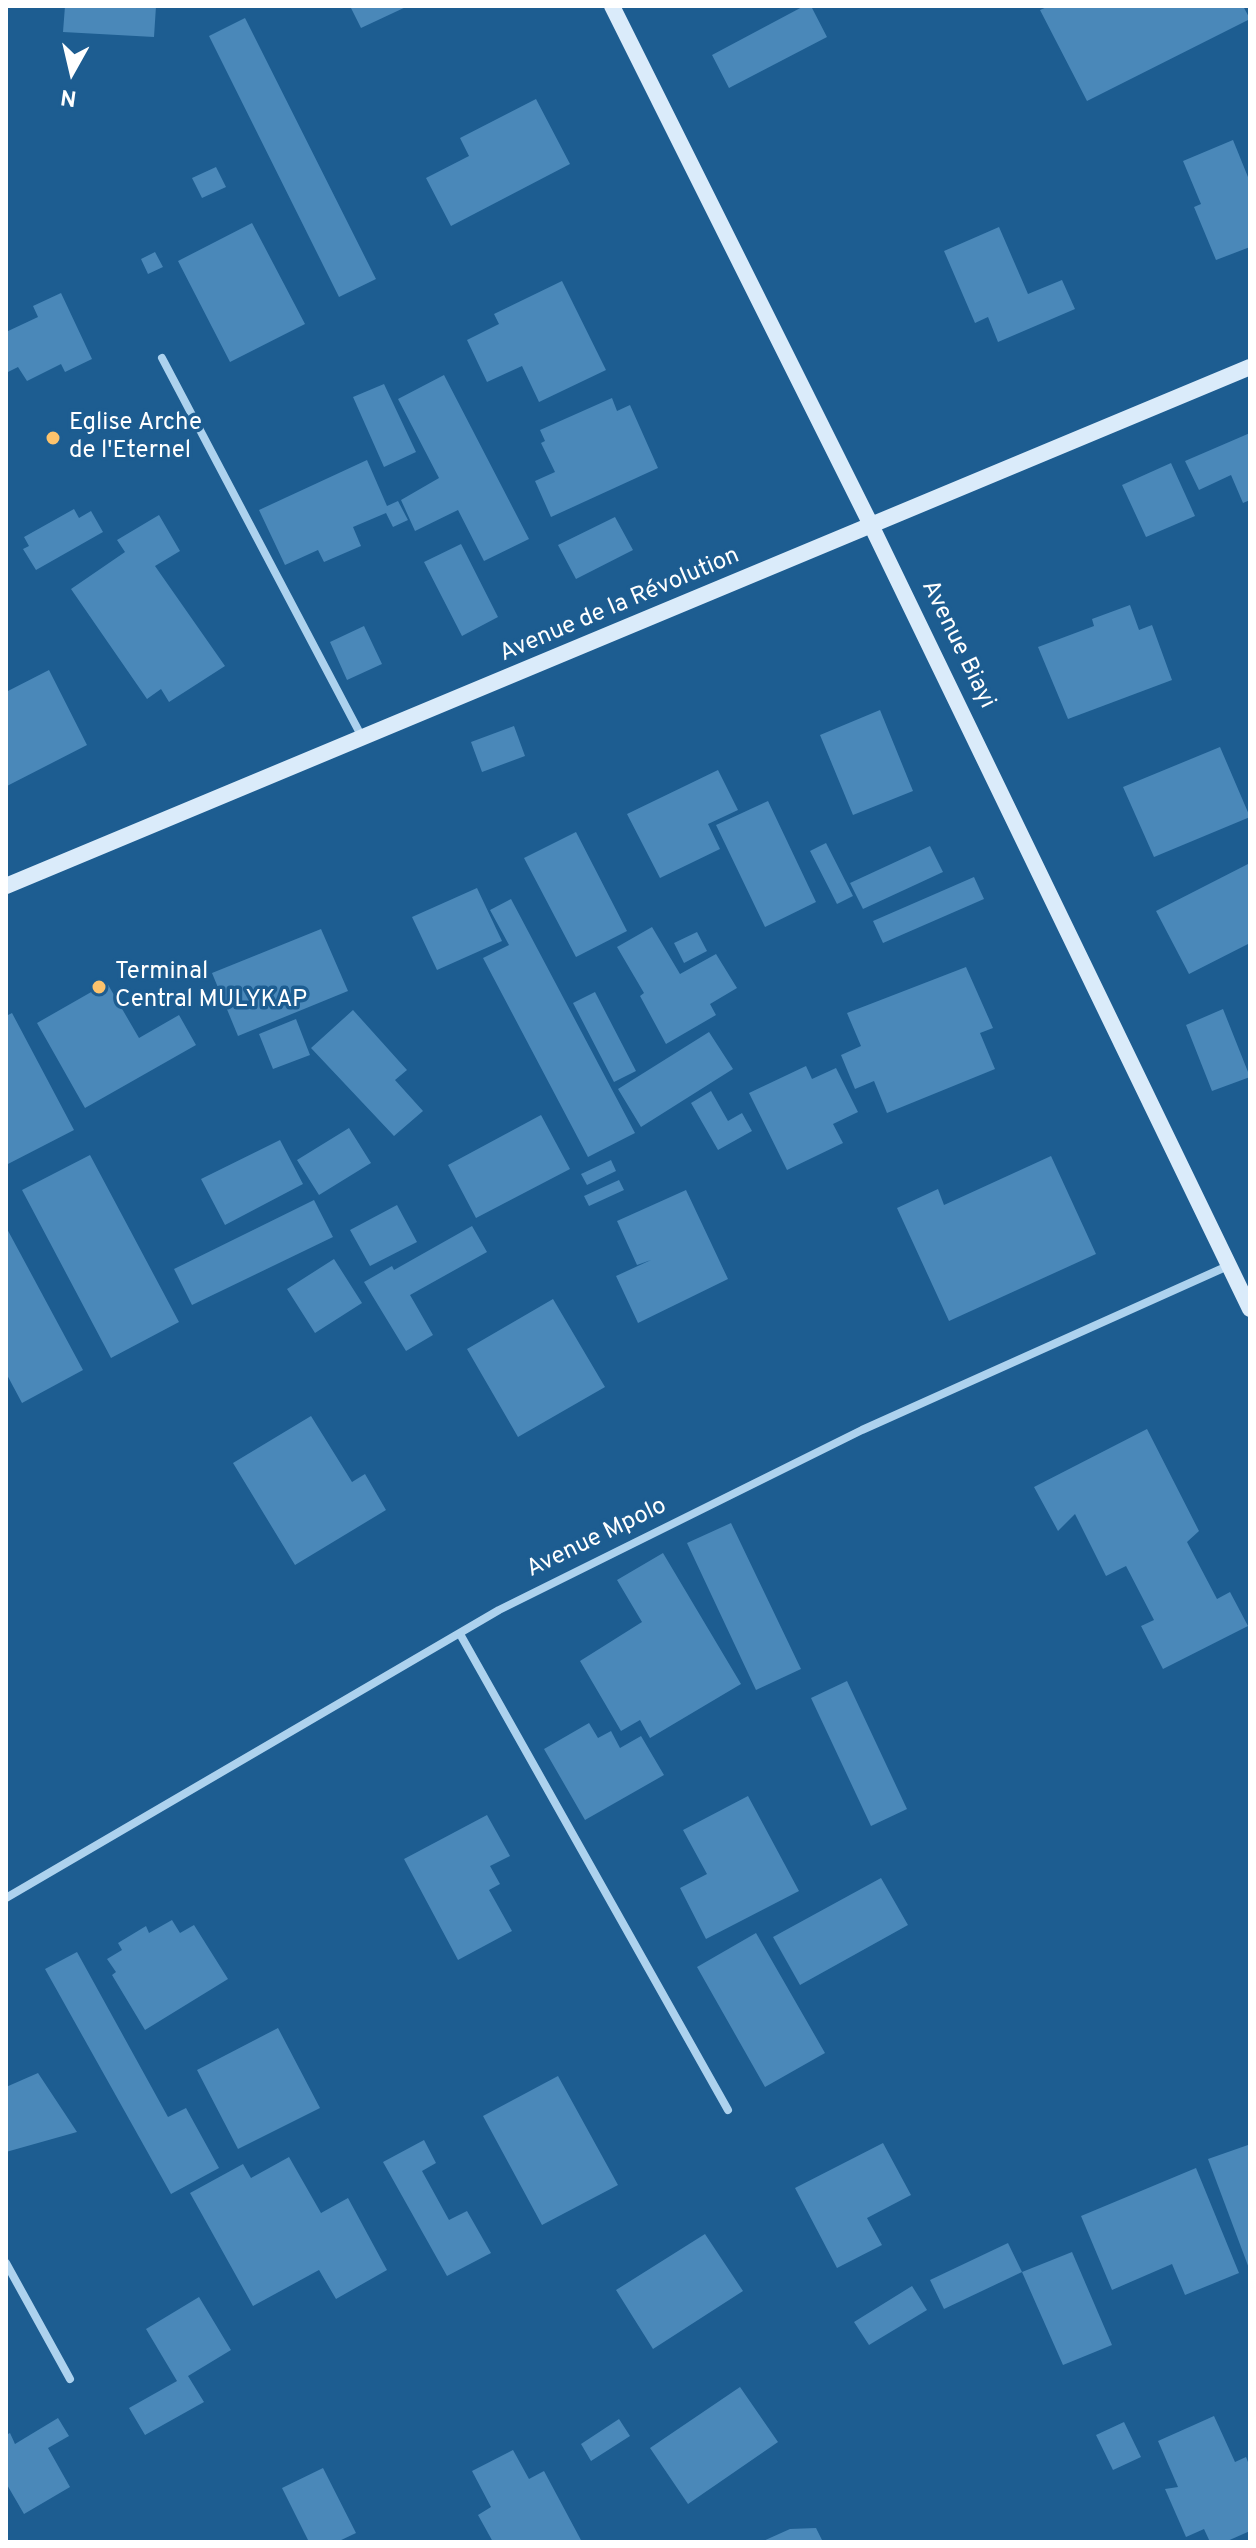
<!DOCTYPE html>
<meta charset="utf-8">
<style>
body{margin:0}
#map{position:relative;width:1256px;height:2548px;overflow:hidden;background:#1d5d91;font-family:Overpass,sans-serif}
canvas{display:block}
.frame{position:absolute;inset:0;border:8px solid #fff;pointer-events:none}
.north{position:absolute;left:32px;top:32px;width:80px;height:80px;-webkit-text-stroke:6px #1d5d91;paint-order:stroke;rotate:188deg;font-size:22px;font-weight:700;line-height:32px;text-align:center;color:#fff}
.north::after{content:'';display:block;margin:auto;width:28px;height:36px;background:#fff;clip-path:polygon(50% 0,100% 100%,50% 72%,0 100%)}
</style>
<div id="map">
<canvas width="1256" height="2548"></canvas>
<div class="frame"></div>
<div class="north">N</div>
</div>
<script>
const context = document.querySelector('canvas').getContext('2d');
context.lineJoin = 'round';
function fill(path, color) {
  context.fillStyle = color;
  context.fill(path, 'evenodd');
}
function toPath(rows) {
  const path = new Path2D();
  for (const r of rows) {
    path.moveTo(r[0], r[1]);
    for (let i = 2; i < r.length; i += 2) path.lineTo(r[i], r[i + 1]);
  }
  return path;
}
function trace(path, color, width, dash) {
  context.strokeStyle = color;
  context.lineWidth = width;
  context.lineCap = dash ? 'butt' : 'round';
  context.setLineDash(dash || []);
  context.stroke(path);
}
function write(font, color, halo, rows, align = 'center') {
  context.font = font + ' Overpass,sans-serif';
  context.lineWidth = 7;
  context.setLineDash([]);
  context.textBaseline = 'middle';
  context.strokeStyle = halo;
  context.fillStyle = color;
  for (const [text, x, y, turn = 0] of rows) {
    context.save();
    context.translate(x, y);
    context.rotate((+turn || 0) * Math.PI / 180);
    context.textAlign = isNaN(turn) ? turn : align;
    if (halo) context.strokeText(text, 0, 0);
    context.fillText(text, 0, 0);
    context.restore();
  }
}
fill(toPath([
 [65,6,156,6,154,37,63,32],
 [350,6,408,6,361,28],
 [804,6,811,6,827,37,729,88,712,55],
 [1049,6,1243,6,1250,19,1087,101,1040,10],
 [245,18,376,279,339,297,209,36],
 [536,99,570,164,451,226,426,178,469,156,460,138],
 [1233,140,1250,182,1250,247,1216,260,1194,207,1201,204,1183,161],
 [216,167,226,187,202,198,192,178],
 [252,223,305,324,230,362,178,261],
 [999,227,1028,294,1062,280,1075,309,998,342,988,317,975,323,944,251],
 [155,252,163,267,148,274,141,259],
 [562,281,606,370,539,402,522,366,487,382,467,340,499,324,494,314],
 [61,293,92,359,65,372,61,364,27,381,18,367,6,373,6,332,38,317,33,306],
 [444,375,529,539,484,561,458,510,415,531,401,500,439,478,398,399],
 [384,384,416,452,384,467,353,397],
 [612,398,617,411,630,405,658,468,551,517,535,481,555,472,541,443,545,441,540,430],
 [1250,433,1250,500,1243,503,1231,475,1199,490,1185,461],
 [367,460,387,506,398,501,408,520,393,527,386,513,353,527,361,546,324,562,318,550,285,565,259,510],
 [1171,463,1195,516,1146,537,1122,485],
 [74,509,79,518,91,511,103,532,36,570,23,549,29,546,24,537],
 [159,515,180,551,155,566,225,666,169,702,161,689,147,699,71,589,125,552,117,540],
 [615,517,633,550,576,579,558,545],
 [461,544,498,617,462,636,424,562],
 [1130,605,1139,630,1152,625,1172,680,1068,719,1038,647,1094,626,1092,619],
 [364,626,382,664,347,680,330,642],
 [49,670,87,745,7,786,6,692],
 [880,710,913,791,853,815,820,735],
 [514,726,525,756,482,772,471,742],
 [1220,747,1250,817,1154,857,1123,787],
 [718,770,738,810,708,824,720,849,660,878,627,814],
 [768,801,816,902,765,927,716,825],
 [576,832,627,931,576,957,524,858],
 [826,843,853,896,837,904,810,851],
 [930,846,943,872,863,909,850,883],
 [1250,863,1250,943,1189,974,1156,911],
 [974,877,984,899,883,943,873,921],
 [477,888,502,941,437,970,412,917],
 [511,899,635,1133,588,1157,483,958,509,945,490,910],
 [652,927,680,974,716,954,737,988,710,1004,716,1015,666,1044,640,996,644,993,617,947],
 [321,929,348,991,238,1036,212,973],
 [697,932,707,951,684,963,674,943],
 [966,967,993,1028,980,1033,995,1069,887,1113,874,1081,855,1089,841,1055,861,1046,847,1013],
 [107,983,139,1038,179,1015,196,1045,85,1108,37,1023],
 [595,992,636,1071,614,1082,573,1003],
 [1223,1009,1250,1077,1212,1091,1186,1025],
 [353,1010,407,1070,395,1080,423,1111,394,1136,311,1048],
 [12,1013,74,1130,6,1165,6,1016],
 [296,1019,310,1055,273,1069,259,1034],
 [709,1032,733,1069,641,1127,618,1089],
 [806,1066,812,1079,836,1068,858,1112,833,1124,843,1143,787,1170,749,1093],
 [711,1091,728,1121,742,1113,752,1131,718,1150,691,1103],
 [541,1115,570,1169,476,1218,448,1165],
 [349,1128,371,1163,319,1195,297,1160],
 [280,1140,303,1184,225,1225,201,1179],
 [90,1155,179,1322,111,1358,22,1190],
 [1051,1156,1096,1254,949,1321,897,1208,938,1189,944,1205],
 [611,1160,616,1171,587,1185,581,1174],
 [619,1180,624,1190,589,1206,584,1196],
 [686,1190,728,1279,638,1323,616,1276,651,1260,637,1265,617,1221],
 [314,1200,333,1237,192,1305,174,1269],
 [397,1205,417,1242,370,1266,350,1230],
 [472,1226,487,1252,410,1295,433,1335,406,1351,364,1282,392,1266,394,1270],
 [6,1227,83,1370,22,1403,6,1373],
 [334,1259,362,1303,315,1333,287,1289],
 [553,1299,605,1387,518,1437,467,1349],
 [311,1416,352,1482,365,1474,386,1510,295,1565,233,1463],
 [1147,1429,1199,1531,1187,1542,1217,1599,1230,1592,1248,1626,1163,1669,1141,1626,1154,1620,1126,1566,1106,1576,1075,1514,1058,1531,1034,1487],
 [731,1523,801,1669,756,1690,687,1543],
 [663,1553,741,1684,650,1738,640,1720,621,1731,580,1661,642,1622,617,1580],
 [847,1681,907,1809,871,1826,811,1698],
 [589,1723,598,1738,611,1731,620,1748,641,1736,664,1775,585,1820,544,1749],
 [748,1796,799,1891,706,1939,680,1888,707,1874,683,1830],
 [487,1815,510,1856,490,1866,500,1884,489,1890,512,1931,458,1960,404,1859],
 [881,1878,908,1925,800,1985,773,1937],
 [172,1920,180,1933,194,1925,228,1979,145,2030,112,1975,116,1972,107,1959,122,1950,118,1943,146,1926,149,1933],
 [756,1933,825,2053,765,2087,697,1967],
 [77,1952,168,2117,186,2108,219,2168,171,2194,45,1969],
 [278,2028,320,2108,238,2149,197,2070],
 [38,2073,77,2132,6,2152,6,2087],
 [558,2076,618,2185,542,2225,483,2116],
 [424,2140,436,2163,422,2171,449,2220,467,2211,491,2253,447,2276,383,2162],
 [883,2143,911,2195,867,2218,882,2245,837,2268,795,2188],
 [1248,2145,1250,2151,1250,2271,1208,2159],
 [289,2157,321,2213,348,2198,387,2270,336,2299,319,2270,253,2306,190,2193,243,2164,251,2178],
 [1196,2168,1239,2273,1185,2295,1172,2264,1112,2290,1081,2216],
 [705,2234,743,2291,653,2349,616,2290],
 [1008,2243,1022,2272,944,2309,930,2280],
 [1072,2252,1112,2345,1063,2365,1022,2272],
 [912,2286,927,2310,869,2345,854,2322],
 [199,2297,231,2350,188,2376,204,2402,145,2435,129,2408,177,2381,146,2329],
 [740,2387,778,2442,688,2504,650,2448],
 [1214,2416,1235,2462,1246,2457,1250,2467,1250,2531,1225,2542,1210,2542,1204,2529,1186,2537,1165,2489,1178,2487,1158,2441],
 [58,2418,69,2436,48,2448,70,2487,24,2514,6,2483,6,2435,10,2433,15,2444],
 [619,2419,630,2436,591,2461,581,2444],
 [1124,2422,1141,2457,1113,2470,1096,2435],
 [513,2450,529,2479,544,2471,582,2542,493,2542,478,2515,491,2507,472,2471],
 [323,2468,356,2533,337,2542,309,2542,282,2488],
 [816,2528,823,2542,761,2542,790,2529]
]), '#4a88b9');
trace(toPath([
 [162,358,363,739],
 [460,1634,728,2110],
 [6,1898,499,1610,862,1430,1230,1265],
 [6,2263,70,2379]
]), '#add2ee', 8);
trace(toPath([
 [612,6,872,527,1250,1309],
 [6,886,1250,367]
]), '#daebfa', 16);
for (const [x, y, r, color] of [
 [53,438,8,"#fdc36c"],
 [99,987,8,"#fdc36c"]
]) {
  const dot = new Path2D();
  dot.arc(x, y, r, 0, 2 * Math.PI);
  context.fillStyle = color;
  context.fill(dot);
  trace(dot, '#1d5d91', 3);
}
write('24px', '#fff', '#1d5d91', [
 ["Eglise Arche",69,424],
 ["de l'Eternel",69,452],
 ["Terminal",115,973],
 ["Central MULYKAP",115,1001]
], 'left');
write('24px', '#fff', '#1d5d91', [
 ["Avenue de la Révolution",620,606,-23],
 ["Avenue Biayi",957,645,64],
 ["Avenue Mpolo",597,1539,-26]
]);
</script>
